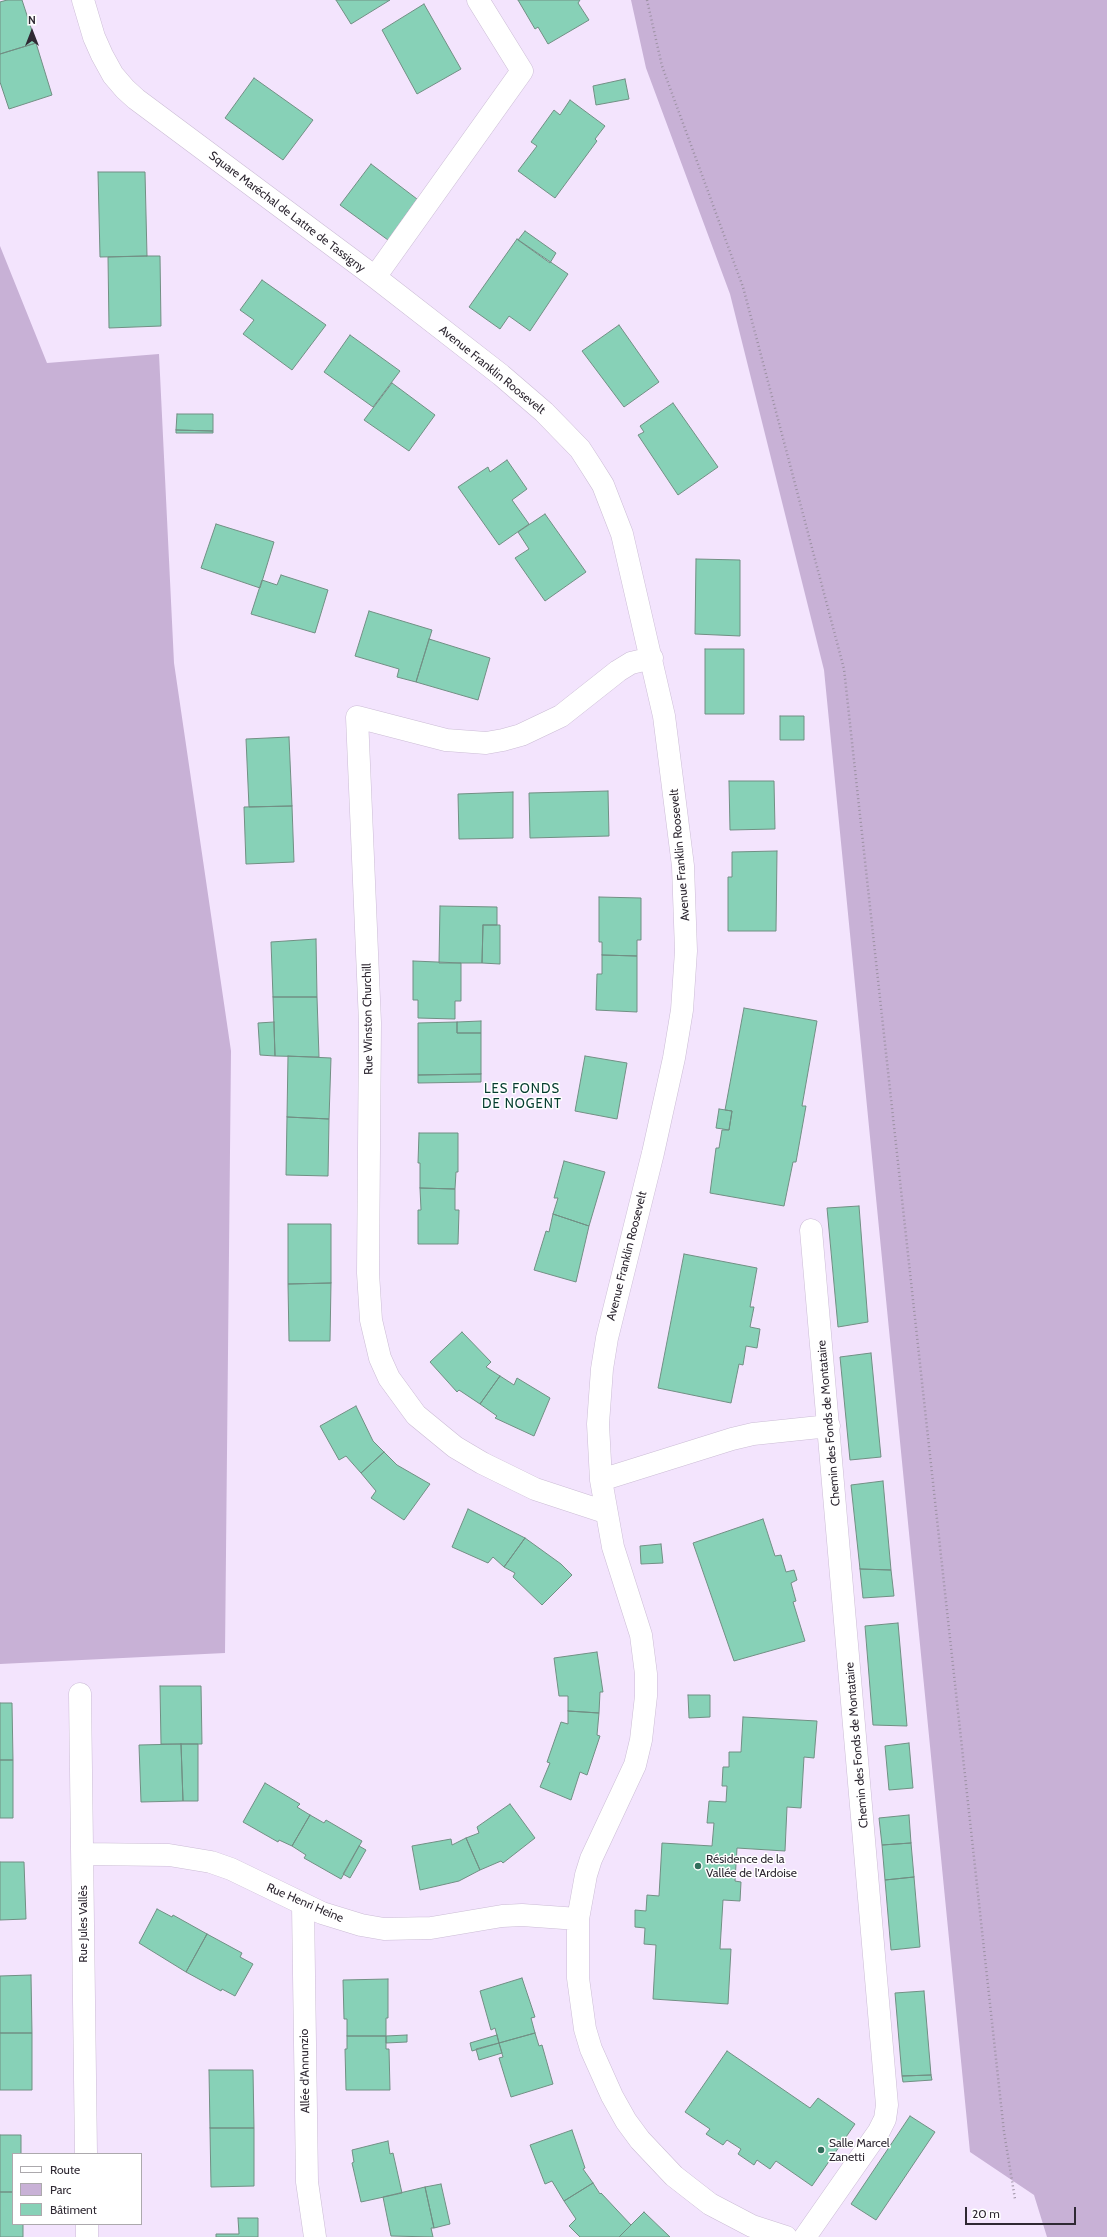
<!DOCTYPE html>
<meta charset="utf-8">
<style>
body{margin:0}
#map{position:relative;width:1107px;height:2237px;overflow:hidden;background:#f3e4fd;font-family:Cabin,sans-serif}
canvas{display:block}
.legend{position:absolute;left:12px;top:2153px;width:130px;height:72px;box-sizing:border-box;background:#fff;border:1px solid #aca9ad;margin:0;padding:5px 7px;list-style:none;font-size:12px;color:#2f2933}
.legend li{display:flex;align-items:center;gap:8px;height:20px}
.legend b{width:20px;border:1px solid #aca9ad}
.north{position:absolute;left:12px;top:12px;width:40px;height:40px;-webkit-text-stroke:3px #fff;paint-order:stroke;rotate:0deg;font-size:11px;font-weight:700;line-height:16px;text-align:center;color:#2f2933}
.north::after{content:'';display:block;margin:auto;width:14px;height:18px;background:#2f2933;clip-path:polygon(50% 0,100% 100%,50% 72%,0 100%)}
.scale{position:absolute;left:965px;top:2207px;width:111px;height:18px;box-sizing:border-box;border:2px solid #2f2933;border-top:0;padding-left:5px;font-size:12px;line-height:14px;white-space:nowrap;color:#2f2933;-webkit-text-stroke:3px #fff;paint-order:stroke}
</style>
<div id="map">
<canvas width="1107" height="2237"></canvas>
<ul class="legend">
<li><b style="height:5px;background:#fff"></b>Route</li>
<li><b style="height:11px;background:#c8b1d6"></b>Parc</li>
<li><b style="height:11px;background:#87d1b7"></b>Bâtiment</li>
</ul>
<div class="north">N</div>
<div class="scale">20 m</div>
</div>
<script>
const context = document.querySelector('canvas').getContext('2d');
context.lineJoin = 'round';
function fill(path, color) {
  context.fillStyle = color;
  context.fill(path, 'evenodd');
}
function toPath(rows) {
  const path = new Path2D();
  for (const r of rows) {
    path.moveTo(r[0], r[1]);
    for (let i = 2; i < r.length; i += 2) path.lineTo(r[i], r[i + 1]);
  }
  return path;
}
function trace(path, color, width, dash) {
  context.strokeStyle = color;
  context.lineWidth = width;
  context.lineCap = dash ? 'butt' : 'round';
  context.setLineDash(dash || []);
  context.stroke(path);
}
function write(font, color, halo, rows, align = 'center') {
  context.font = font + ' Cabin,sans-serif';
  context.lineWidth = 3;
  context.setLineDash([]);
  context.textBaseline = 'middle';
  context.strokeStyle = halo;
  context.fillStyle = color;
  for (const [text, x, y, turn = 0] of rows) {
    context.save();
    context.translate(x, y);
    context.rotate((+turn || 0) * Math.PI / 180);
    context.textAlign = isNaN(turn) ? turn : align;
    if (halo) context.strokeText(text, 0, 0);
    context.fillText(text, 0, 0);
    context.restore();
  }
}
fill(toPath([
 [631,0,1107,0,1107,2237,1047,2237,1034,2195,970,2152,824,670,730,294,646,68],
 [0,246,47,363,159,354,174,663,231,1051,225,1653,0,1664]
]), '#c8b1d6');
const building = toPath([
 [7,0,22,0,36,43,0,54,0,2,7,0],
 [336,0,390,0,351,24,336,0],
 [518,0,580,0,578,3,589,20,548,44,538,27,535,29,518,0],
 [424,4,461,69,417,94,382,30,424,4],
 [36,43,52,95,9,109,0,82,0,54,36,43],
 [254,78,313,120,283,160,225,118,254,78],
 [625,79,629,99,596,105,593,86,625,79],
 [570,100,605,126,595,139,597,141,555,198,518,171,537,146,531,142,554,110,560,115,570,100],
 [371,164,417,199,388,240,340,205,371,164],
 [98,172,145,172,147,256,100,257,98,172],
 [525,231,556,253,550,263,518,240,525,231],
 [517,239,568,274,530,331,509,316,500,329,469,307,517,239],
 [147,256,160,256,161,326,109,328,108,257,147,256],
 [262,280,326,325,292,370,243,334,254,320,240,310,262,280],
 [619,325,659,382,624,407,582,351,619,325],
 [350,335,400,371,373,407,324,372,350,335],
 [392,383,435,415,409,451,364,420,392,383],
 [673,403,718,467,678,495,638,435,644,432,640,426,673,403],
 [177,414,213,414,213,431,176,430,177,414],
 [176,430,213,431,213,433,176,433,176,430],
 [507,460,527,489,512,500,529,524,499,545,458,487,488,467,490,472,507,460],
 [545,514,586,572,545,601,515,558,529,549,518,532,545,514],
 [216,524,274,542,260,588,201,568,216,524],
 [696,559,740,560,740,636,695,634,696,559],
 [281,575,328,590,315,633,251,614,262,580,277,585,281,575],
 [369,611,432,630,416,682,397,677,399,669,355,656,369,611],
 [429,639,490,658,478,700,416,682,429,639],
 [705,649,744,649,744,714,705,714,705,649],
 [780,716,804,716,804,740,780,740,780,716],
 [289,737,292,806,249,807,246,739,289,737],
 [729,781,774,781,775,829,730,830,729,781],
 [608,791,609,836,530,838,529,793,608,791],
 [513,792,513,838,459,839,458,794,513,792],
 [292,806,294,862,246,864,244,807,292,806],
 [777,851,776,931,728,931,728,877,732,877,732,852,777,851],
 [599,897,641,898,641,940,637,940,637,956,602,955,602,942,599,942,599,897],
 [440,906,497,907,497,925,483,925,482,963,439,963,440,906],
 [483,925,500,925,500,964,482,963,483,925],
 [316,939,317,997,273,997,271,942,316,939],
 [602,955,637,956,637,1012,596,1010,597,974,602,974,602,955],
 [413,961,461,963,461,1001,455,1001,455,1019,418,1018,418,1000,413,1000,413,961],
 [273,997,317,997,319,1057,275,1056,273,997],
 [744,1008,817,1021,802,1106,806,1106,796,1162,793,1162,784,1206,710,1193,716,1148,719,1148,722,1130,729,1130,732,1111,725,1110,744,1008],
 [481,1021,481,1033,457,1033,457,1022,481,1021],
 [274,1022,275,1056,260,1055,258,1023,274,1022],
 [457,1022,457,1033,481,1033,481,1074,418,1075,418,1023,457,1022],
 [288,1056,331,1058,329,1119,287,1117,288,1056],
 [585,1056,627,1063,617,1119,575,1111,585,1056],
 [481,1074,481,1082,418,1083,418,1075,481,1074],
 [719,1109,732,1111,729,1130,716,1128,719,1109],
 [287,1117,329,1119,328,1176,286,1175,287,1117],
 [419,1133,458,1133,458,1172,456,1172,455,1189,420,1188,420,1163,418,1163,419,1133],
 [564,1161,605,1172,589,1226,553,1214,558,1198,554,1198,564,1161],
 [420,1188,455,1189,455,1210,459,1210,458,1244,418,1244,418,1210,421,1210,420,1188],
 [859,1206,868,1322,838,1327,827,1208,859,1206],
 [553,1214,589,1226,576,1282,534,1270,546,1231,549,1232,553,1214],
 [288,1224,331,1224,331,1283,288,1284,288,1224],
 [684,1254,757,1268,750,1307,754,1307,750,1327,760,1329,757,1348,746,1346,743,1365,739,1364,731,1403,658,1388,684,1254],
 [331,1283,330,1341,289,1341,288,1284,331,1283],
 [462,1332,491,1362,486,1367,500,1376,480,1404,459,1390,457,1392,430,1362,462,1332],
 [871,1353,881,1457,850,1460,840,1357,871,1353],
 [500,1376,514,1385,517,1378,550,1398,534,1436,495,1418,497,1416,480,1404,500,1376],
 [356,1406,373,1441,384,1452,361,1473,346,1456,339,1460,320,1426,356,1406],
 [384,1452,397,1465,430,1484,404,1520,371,1498,376,1491,361,1473,384,1452],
 [883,1481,891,1570,860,1569,851,1485,883,1481],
 [468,1509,525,1538,504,1567,493,1557,488,1563,452,1547,468,1509],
 [763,1519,775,1556,781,1555,786,1572,794,1570,797,1580,791,1583,796,1601,793,1602,805,1641,734,1661,693,1543,763,1519],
 [525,1538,561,1564,572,1575,542,1605,513,1577,515,1573,504,1567,525,1538],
 [661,1544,663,1563,641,1564,640,1546,661,1544],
 [860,1569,891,1570,894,1596,863,1598,860,1569],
 [898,1623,907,1726,873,1725,865,1626,898,1623],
 [597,1652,603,1692,600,1692,599,1713,568,1711,568,1696,559,1696,554,1658,597,1652],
 [160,1686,201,1686,202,1744,161,1744,160,1686],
 [688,1695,710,1695,710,1717,689,1718,688,1695],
 [0,1703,12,1703,13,1760,0,1760,0,1703],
 [568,1711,599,1713,597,1735,600,1736,587,1775,580,1772,571,1800,540,1787,550,1763,547,1762,561,1722,568,1724,568,1711],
 [743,1717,817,1721,814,1758,804,1757,801,1808,787,1807,785,1851,737,1848,735,1881,741,1882,740,1901,723,1900,720,1949,731,1949,728,2004,653,1999,656,1945,644,1944,645,1928,635,1927,635,1910,646,1911,647,1895,659,1896,662,1843,712,1846,714,1823,707,1823,709,1801,726,1802,727,1786,722,1786,723,1767,729,1767,729,1752,741,1752,743,1717],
 [909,1743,913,1788,889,1790,885,1746,909,1743],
 [181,1744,183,1801,141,1802,139,1745,181,1744],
 [181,1744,198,1744,198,1801,183,1801,181,1744],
 [0,1760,13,1760,13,1818,0,1818,0,1760],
 [265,1783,300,1804,297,1807,310,1815,292,1846,279,1840,278,1842,243,1822,265,1783],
 [510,1804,535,1838,503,1863,501,1861,480,1870,466,1838,479,1833,477,1827,510,1804],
 [310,1815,324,1823,326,1820,362,1841,341,1879,304,1858,306,1855,292,1846,310,1815],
 [909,1815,911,1843,882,1845,879,1818,909,1815],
 [466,1838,480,1870,459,1881,420,1890,412,1846,451,1839,452,1845,466,1838],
 [911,1843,914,1877,885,1880,882,1845,911,1843],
 [359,1846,366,1850,350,1878,343,1874,359,1846],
 [0,1862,24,1862,26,1919,0,1920,0,1862],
 [914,1877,920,1947,891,1950,885,1880,914,1877],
 [157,1909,172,1917,173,1915,207,1934,186,1972,139,1943,157,1909],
 [207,1934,242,1953,240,1957,253,1964,235,1996,222,1989,221,1991,186,1972,207,1934],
 [31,1975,32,2033,0,2033,0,1976,31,1975],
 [522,1978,535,2017,531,2018,535,2033,499,2043,495,2028,491,2030,480,1991,522,1978],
 [388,1979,388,2018,386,2018,386,2036,347,2036,347,2019,344,2019,343,1980,388,1979],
 [924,1991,931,2075,902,2076,895,1993,924,1991],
 [0,2033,32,2033,32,2090,0,2090,0,2033],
 [535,2033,539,2046,542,2045,553,2084,511,2097,499,2058,503,2057,499,2043,535,2033],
 [407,2035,407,2042,386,2043,386,2036,407,2035],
 [497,2035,499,2043,472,2051,470,2043,497,2035],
 [347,2036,386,2036,386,2049,389,2049,390,2090,346,2090,345,2049,347,2049,347,2036],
 [499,2043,502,2053,479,2060,476,2049,499,2043],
 [727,2051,810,2108,818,2098,855,2124,812,2186,776,2161,770,2169,757,2160,754,2165,738,2154,741,2149,727,2140,723,2145,706,2134,710,2129,685,2112,727,2051],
 [209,2070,253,2070,254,2128,210,2128,209,2070],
 [931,2075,932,2080,903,2082,902,2076,931,2075],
 [910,2116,935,2132,876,2220,851,2204,910,2116],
 [210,2128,254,2128,254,2186,211,2187,210,2128],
 [572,2130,585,2168,583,2169,593,2183,564,2201,552,2181,545,2184,530,2145,572,2130],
 [0,2135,21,2135,21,2154,13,2154,13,2192,0,2192,0,2135],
 [388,2141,390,2154,393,2153,402,2193,361,2202,352,2163,354,2162,352,2150,388,2141],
 [593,2183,600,2194,601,2193,631,2225,619,2237,580,2237,569,2226,576,2219,564,2201,593,2183],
 [441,2184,450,2224,434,2228,425,2187,441,2184],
 [425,2187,434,2228,431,2228,433,2237,391,2236,383,2197,425,2187],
 [0,2192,13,2192,13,2224,23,2224,23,2237,0,2237,0,2192],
 [644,2212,670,2237,619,2237,644,2212],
 [238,2218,258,2218,258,2237,216,2237,216,2234,239,2234,238,2218]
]);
fill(building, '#87d1b7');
trace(building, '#718f84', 1);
const minor = toPath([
 [83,0,94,37,102,55,113,75,125,89,136,99,375,277,501,375,544,412,580,449,591,466,603,485,622,534,664,716,683,866,686,951,682,1010,674,1058,653,1153,607,1338,602,1369,598,1424,601,1480,613,1547,641,1635,646,1674,646,1696,641,1740,635,1765,591,1859,586,1875,578,1919,578,1978,585,2029,591,2049,612,2096,626,2121,640,2140,674,2176,710,2204,752,2226,786,2237],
 [375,277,522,71,478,0],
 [601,1480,732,1439,753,1434,829,1426],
 [605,1512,535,1489,482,1463,455,1447,416,1415,389,1378,380,1358,371,1320,368,1273,370,1023,357,717,446,740,486,743,503,740,521,735,561,716,618,671,631,663,652,658],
 [80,1694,86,2154],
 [83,1854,169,1855,211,1862,231,1869,322,1913,361,1925,384,1929,431,1928,502,1916,522,1915,578,1919],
 [303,1905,307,2182,315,2237],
 [87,2224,87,2237],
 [805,2237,879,2131,885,2119,887,2105,811,1230]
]);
trace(minor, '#cbbcd5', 23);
trace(toPath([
 [647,0,662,66,743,287,844,669,1004,2132,1015,2199]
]), '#9c91a3', 2.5, [1, 3]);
trace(minor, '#fff', 22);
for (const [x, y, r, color] of [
 [698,1866,4,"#316f5c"],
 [821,2150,4,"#316f5c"]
]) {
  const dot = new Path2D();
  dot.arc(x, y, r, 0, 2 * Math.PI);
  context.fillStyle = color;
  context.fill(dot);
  trace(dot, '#fff', 1.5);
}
write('12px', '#2f2933', '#fff', [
 ["Square Maréchal de Lattre de Tassigny",287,212,37],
 ["Avenue Franklin Roosevelt",492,370,39],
 ["Avenue Franklin Roosevelt",680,855,-95],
 ["Rue Winston Churchill",368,1019,-91],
 ["Avenue Franklin Roosevelt",627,1256,-76],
 ["Chemin des Fonds de Montataire",829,1423,-95],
 ["Chemin des Fonds de Montataire",857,1745,-95],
 ["Rue Henri Heine",305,1903,23],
 ["Rue Jules Vallès",83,1924,-90],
 ["Allée d'Annunzio",305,2071,-91]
]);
write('12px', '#2f2933', '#fff', [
 ["Résidence de la",706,1859],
 ["Vallée de l'Ardoise",706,1873],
 ["Salle Marcel",829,2143],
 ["Zanetti",829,2157]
], 'left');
context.letterSpacing = '1px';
write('13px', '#053d2f', '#fff', [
 ["LES FONDS",522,1089],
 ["DE NOGENT",522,1104]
]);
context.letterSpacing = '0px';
</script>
